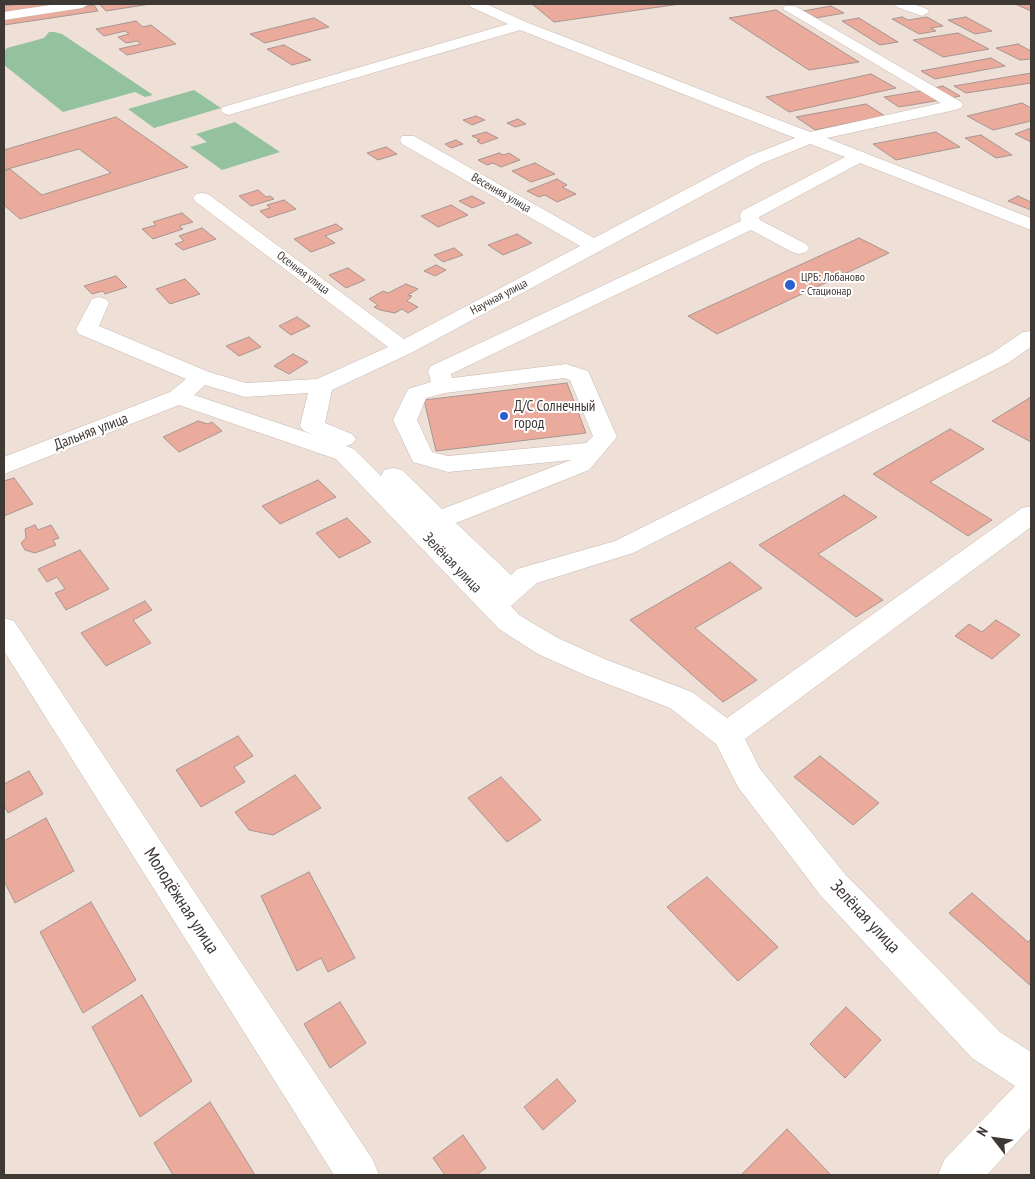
<!DOCTYPE html>
<meta charset="utf-8">
<style>
body{margin:0}
#map{position:relative;width:1035px;height:1179px;overflow:hidden;background:#efe0d7;font-family:"PT Sans Narrow",sans-serif}
canvas{display:block}
.frame{position:absolute;inset:0;border:5px solid #3f3936;pointer-events:none}
.north{position:absolute;left:970px;top:1114px;width:50px;height:50px;-webkit-text-stroke:4px #fff;paint-order:stroke;rotate:300deg;font-size:14px;font-weight:700;line-height:20px;text-align:center;color:#3f3936}
.north::after{content:'';display:block;margin:auto;width:18px;height:22px;background:#3f3936;clip-path:polygon(50% 0,100% 100%,50% 72%,0 100%)}
</style>
<div id="map">
<canvas width="1035" height="1179"></canvas>
<div class="frame"></div>
<div class="north">N</div>
</div>
<script>
const context = document.querySelector('canvas').getContext('2d');
context.lineJoin = 'round';
function fill(path, color) {
  context.fillStyle = color;
  context.fill(path, 'evenodd');
}
function toPath(rows) {
  const path = new Path2D();
  for (const r of rows) {
    path.moveTo(r[0], r[1]);
    for (let i = 2; i < r.length; i += 2) path.lineTo(r[i], r[i + 1]);
  }
  return path;
}
function trace(path, color, width, dash) {
  context.strokeStyle = color;
  context.lineWidth = width;
  context.lineCap = dash ? 'butt' : 'round';
  context.setLineDash(dash || []);
  context.stroke(path);
}
function write(font, color, halo, rows, align = 'center') {
  context.font = font + ' "PT Sans Narrow",sans-serif';
  context.lineWidth = 4;
  context.setLineDash([]);
  context.textBaseline = 'middle';
  context.strokeStyle = halo;
  context.fillStyle = color;
  for (const [text, x, y, turn = 0] of rows) {
    context.save();
    context.translate(x, y);
    context.rotate((+turn || 0) * Math.PI / 180);
    context.textAlign = isNaN(turn) ? turn : align;
    if (halo) context.strokeText(text, 0, 0);
    context.fillText(text, 0, 0);
    context.restore();
  }
}
fill(toPath([
 [55,32,62,34,153,95,145,97,135,92,63,112,4,65,4,51,7,48,44,38,49,32],
 [194,90,221,108,154,128,128,109],
 [235,122,280,152,222,170,190,147,207,142,196,134]
]), '#94c29f');
const building = toPath([
 [21,4,66,4,4,13,4,6,21,4],
 [110,4,150,4,106,11,100,5,110,4],
 [532,4,680,4,554,22,532,4],
 [1015,4,1031,4,1031,11,1015,4],
 [94,5,98,11,4,25,4,18,94,5],
 [831,6,844,13,816,18,803,11,831,6],
 [776,10,859,62,809,70,729,18,776,10],
 [902,17,908,20,927,17,943,26,931,28,936,31,919,34,892,19,902,17],
 [966,17,992,31,975,34,948,20,966,17],
 [314,18,329,27,265,43,250,34,314,18],
 [859,18,898,42,880,45,842,21,859,18],
 [136,21,143,27,151,25,176,44,127,55,119,49,141,44,137,41,126,43,118,37,129,34,125,31,104,36,96,29,136,21],
 [958,33,989,49,943,57,913,40,958,33],
 [1018,44,1031,51,1031,59,1020,60,996,48,1018,44],
 [284,45,311,60,292,65,267,49,284,45],
 [991,58,1005,66,935,79,921,71,991,58],
 [1031,73,1031,83,966,93,954,86,1031,73],
 [871,74,896,88,789,112,766,97,871,74],
 [943,86,960,96,951,98,934,88,943,86],
 [926,90,941,100,899,107,884,97,926,90],
 [1022,103,1031,108,1031,121,993,130,967,116,1022,103],
 [866,104,885,116,815,130,796,117,866,104],
 [476,116,485,120,472,125,463,120,476,116],
 [116,117,188,167,20,219,4,205,4,171,10,169,42,195,111,173,79,149,4,170,4,150,116,117],
 [518,119,526,124,515,127,507,123,518,119],
 [1031,128,1031,142,1015,134,1031,128],
 [486,132,498,138,481,144,477,141,480,140,472,136,486,132],
 [936,132,960,147,896,160,873,144,936,132],
 [981,135,1012,155,996,158,965,138,981,135],
 [456,140,463,144,451,148,445,144,456,140],
 [386,147,397,154,378,160,367,153,386,147],
 [499,153,504,155,509,153,520,160,501,167,493,163,487,165,478,160,499,153],
 [535,163,555,174,531,182,512,171,535,163],
 [557,179,567,185,562,187,576,194,557,202,545,195,539,197,527,191,557,179],
 [258,190,266,197,270,196,274,199,251,206,239,196,258,190],
 [472,196,485,203,472,208,459,201,472,196],
 [1018,196,1031,202,1031,210,1008,201,1018,196],
 [284,200,296,209,268,218,260,211,270,208,267,205,284,200],
 [451,205,468,215,438,227,421,216,451,205],
 [182,213,193,222,179,226,183,229,153,239,142,229,156,225,153,222,182,213],
 [336,224,343,229,325,236,335,243,311,252,294,239,336,224],
 [202,228,216,239,183,250,175,244,184,241,179,236,202,228],
 [517,234,532,243,503,255,488,245,517,234],
 [859,238,889,253,717,334,688,316,859,238],
 [454,248,463,255,443,262,434,255,454,248],
 [436,265,446,270,435,276,424,271,436,265],
 [348,268,365,280,346,288,329,275,348,268],
 [116,276,127,287,105,294,103,291,92,294,84,286,116,276],
 [185,279,200,294,170,304,156,289,185,279],
 [406,284,418,289,408,295,412,296,407,301,418,307,408,313,402,309,395,313,380,310,374,307,378,305,369,299,383,291,388,293,406,284],
 [297,317,310,326,291,335,279,326,297,317],
 [249,337,261,347,239,356,226,346,249,337],
 [293,354,308,362,289,374,274,366,293,354],
 [567,383,586,433,436,451,424,400,567,383],
 [1031,397,1031,442,992,421,1031,397],
 [198,421,208,424,212,422,222,431,179,452,163,437,198,421],
 [950,429,984,449,930,482,992,520,968,536,873,474,950,429],
 [14,478,33,504,4,516,4,481,14,478],
 [318,480,336,497,280,524,262,506,318,480],
 [844,495,877,517,818,554,883,600,856,617,759,545,844,495],
 [347,518,371,542,339,558,316,533,347,518],
 [35,525,38,530,51,525,59,538,53,540,56,545,35,553,25,550,21,543,26,538,25,529,35,525],
 [80,550,109,589,66,610,55,593,65,589,57,577,47,582,38,569,80,550],
 [730,562,762,588,695,628,757,680,723,702,630,620,730,562],
 [145,601,152,610,133,620,151,643,106,666,81,633,145,601],
 [996,620,1020,635,992,659,955,636,969,624,982,632,996,620],
 [238,736,253,756,234,767,245,782,201,807,176,770,238,736],
 [820,756,879,803,853,825,794,777,820,756],
 [29,771,43,794,8,813,4,805,4,784,29,771],
 [295,775,321,808,273,835,249,830,235,812,295,775],
 [501,777,541,820,507,842,468,798,501,777],
 [46,818,74,871,15,903,4,881,4,841,46,818],
 [309,872,355,958,328,972,321,958,297,971,261,896,309,872],
 [707,877,778,947,738,981,667,907,707,877],
 [972,893,1028,942,1031,939,1031,986,949,913,972,893],
 [91,902,136,980,83,1013,40,932,91,902],
 [142,995,192,1081,140,1117,92,1027,142,995],
 [340,1002,366,1043,330,1068,304,1024,340,1002],
 [846,1007,881,1040,845,1078,810,1044,846,1007],
 [557,1079,576,1101,543,1130,524,1107,557,1079],
 [210,1102,255,1175,173,1175,154,1143,210,1102],
 [787,1129,830,1174,828,1175,741,1175,787,1129],
 [463,1135,486,1168,476,1175,445,1175,433,1158,463,1135]
]);
fill(building, '#eaab9c');
trace(building, '#a69591', 1);
const minor = toPath([
 [57,4,89,4,82,8,4,20,4,12,57,4],
 [469,4,486,4,526,22,810,132,941,103,783,9,785,6,795,6,961,102,963,105,961,108,955,110,827,138,1031,218,1031,230,860,163,759,217,760,220,806,244,809,248,806,252,799,254,792,252,751,230,451,374,452,378,566,364,588,371,617,437,589,470,456,523,511,575,517,569,615,541,992,353,1023,332,1031,331,1031,347,1008,363,633,553,537,583,511,606,519,615,558,638,607,660,692,692,727,718,1022,508,1031,506,1031,527,745,739,760,769,845,874,1000,1032,1031,1052,1031,1127,987,1175,938,1175,944,1160,1015,1086,972,1058,821,896,738,787,716,744,670,708,587,676,538,654,499,629,336,459,179,405,4,474,4,457,170,392,186,379,79,334,76,329,92,299,99,297,106,299,109,303,99,326,209,372,246,383,317,379,388,347,196,202,193,198,196,194,202,193,208,194,404,339,580,246,402,144,400,140,402,136,414,136,594,238,749,156,795,138,520,30,235,113,229,115,223,113,221,110,223,107,508,24,471,7,469,4],
 [810,144,845,157,742,211,740,215,741,221,431,366,428,371,431,382,408,389,393,420,413,462,448,472,571,460,442,509,402,470,393,468,384,470,381,476,354,449,346,446,352,444,356,439,352,434,325,423,332,390,411,353,761,164,810,144],
 [564,378,570,380,593,436,586,443,448,456,432,452,417,420,426,398,445,393,564,378],
 [205,385,245,397,308,393,300,426,304,431,314,435,194,395,205,385],
 [895,4,913,4,927,9,929,12,922,16,897,7,895,4],
 [4,618,14,621,373,1160,379,1175,334,1175,4,651,4,618]
]);
trace(minor, '#c6b7af', 1);
fill(minor, '#fff');
for (const [x, y, r, color] of [
 [790,285,6,"#2a5fcd"],
 [504,416,5,"#2a5fcd"]
]) {
  const dot = new Path2D();
  dot.arc(x, y, r, 0, 2 * Math.PI);
  context.fillStyle = color;
  context.fill(dot);
  trace(dot, '#fff', 2);
}
write('12px', '#3f3936', '#fff', [
 ["Весенняя улица",501,193,30],
 ["Осенняя улица",303,273,37],
 ["Научная улица",499,297,-28]
]);
write('12px', '#3f3936', '#fff', [
 ["ЦРБ: Лобаново",801,278],
 ["- Стационар",801,292]
], 'left');
write('15px', '#3f3936', '#fff', [
 ["Д/С Солнечный",514,407],
 ["город",514,424]
], 'left');
write('15px', '#3f3936', '#fff', [
 ["Дальняя улица",91,432,-21],
 ["Зелёная улица",452,563,46]
]);
write('18px', '#3f3936', '#fff', [
 ["Молодёжная улица",181,901,57],
 ["Зелёная улица",865,917,47]
]);
</script>
